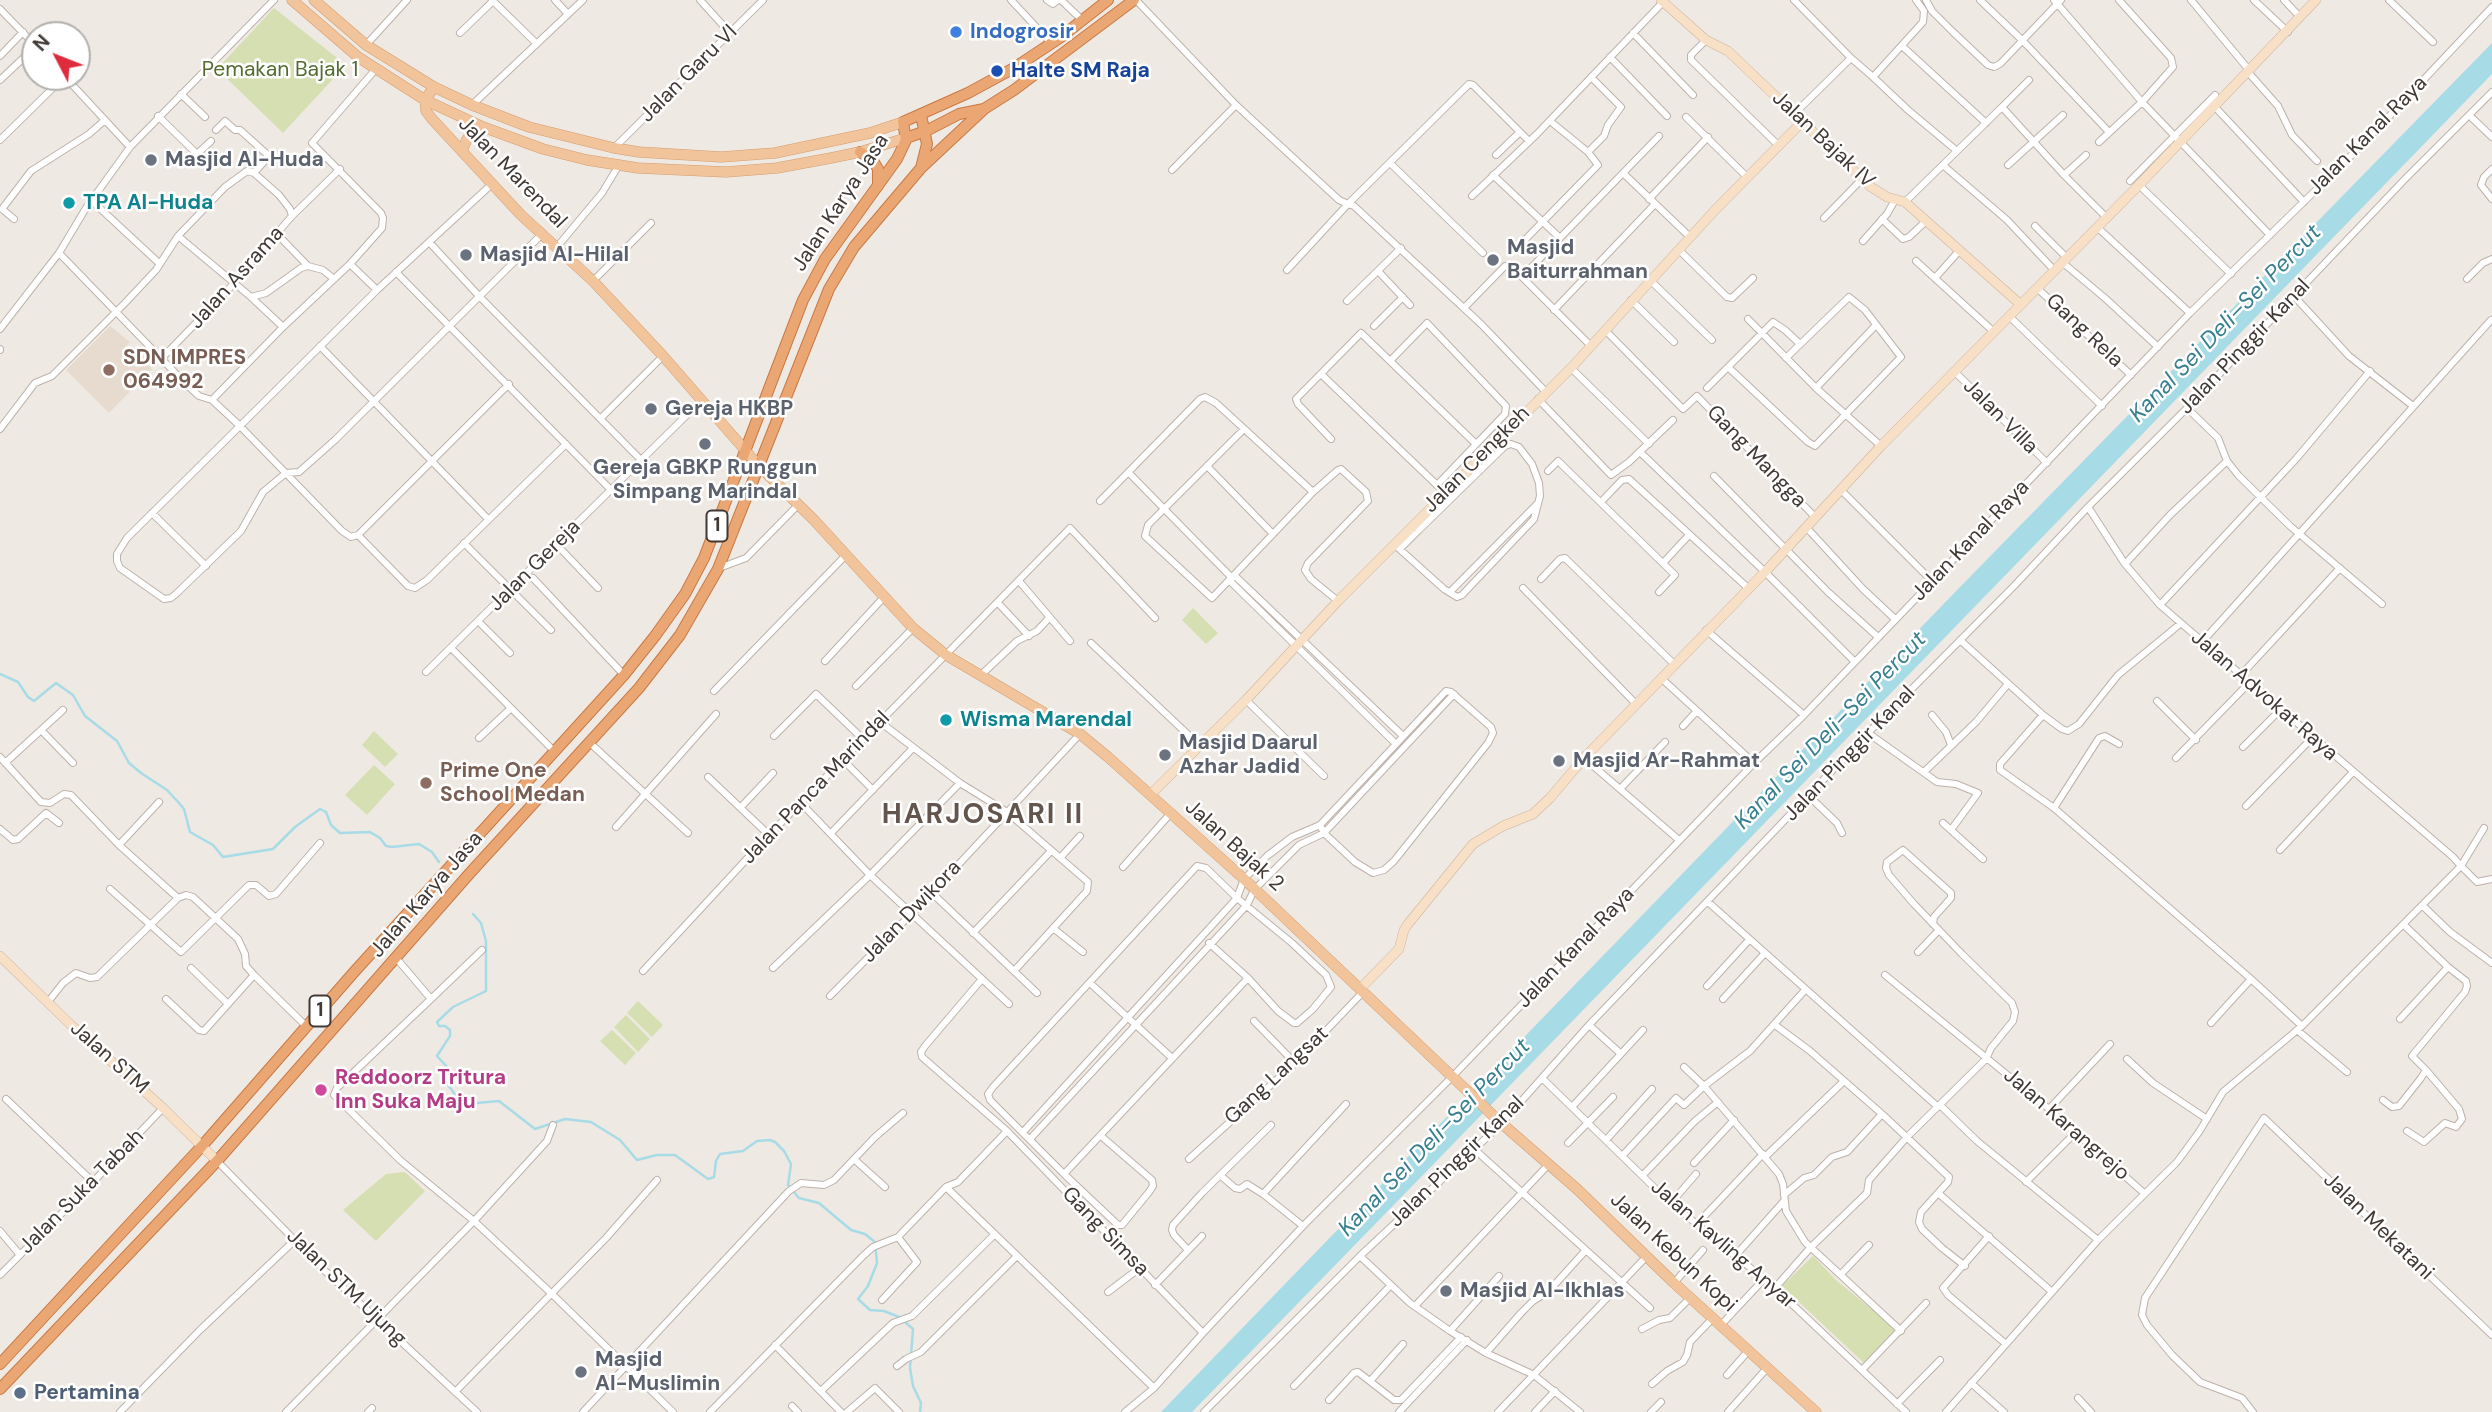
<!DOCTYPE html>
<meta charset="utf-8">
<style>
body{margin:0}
#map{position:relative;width:2492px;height:1412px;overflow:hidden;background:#efe9e4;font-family:"DM Sans",sans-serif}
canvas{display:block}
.north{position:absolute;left:21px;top:21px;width:70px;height:70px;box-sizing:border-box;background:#fff;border:2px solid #b3b0ae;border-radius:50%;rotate:312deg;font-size:19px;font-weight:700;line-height:28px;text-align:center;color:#413935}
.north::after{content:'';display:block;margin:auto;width:24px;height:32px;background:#df2c3c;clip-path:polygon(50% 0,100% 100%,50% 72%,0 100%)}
</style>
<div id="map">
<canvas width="2492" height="1412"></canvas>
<div class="north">N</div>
</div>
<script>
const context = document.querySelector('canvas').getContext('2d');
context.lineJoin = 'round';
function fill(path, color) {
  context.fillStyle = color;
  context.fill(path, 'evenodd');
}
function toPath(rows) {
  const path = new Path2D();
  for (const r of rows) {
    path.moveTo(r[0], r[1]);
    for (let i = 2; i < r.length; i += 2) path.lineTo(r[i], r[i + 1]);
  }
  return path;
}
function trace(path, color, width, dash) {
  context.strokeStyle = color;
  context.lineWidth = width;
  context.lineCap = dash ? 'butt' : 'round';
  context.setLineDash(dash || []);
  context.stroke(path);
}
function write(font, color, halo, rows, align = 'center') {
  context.font = font + ' "DM Sans",sans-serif';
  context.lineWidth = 5;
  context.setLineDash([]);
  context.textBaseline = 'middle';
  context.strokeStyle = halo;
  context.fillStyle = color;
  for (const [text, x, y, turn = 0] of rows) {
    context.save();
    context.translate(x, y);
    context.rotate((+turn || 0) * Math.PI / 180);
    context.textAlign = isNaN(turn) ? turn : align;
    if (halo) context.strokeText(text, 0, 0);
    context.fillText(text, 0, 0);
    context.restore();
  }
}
fill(toPath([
 [110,326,130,342,122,351,128,357,136,349,152,369,109,413,66,370]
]), '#e7dbcf');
fill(toPath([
 [274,8,346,65,283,133,217,69],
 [1193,608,1218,633,1206,644,1182,620],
 [374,731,398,754,385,767,362,745],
 [374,765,395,784,367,815,345,795],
 [638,1001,663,1025,652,1037,627,1013],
 [626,1015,650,1039,638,1052,614,1027],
 [612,1030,636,1053,625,1065,600,1041],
 [405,1172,425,1191,376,1241,343,1210,386,1174],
 [1813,1256,1837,1281,1896,1329,1865,1364,1782,1286]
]), '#d6dfb1');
fill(toPath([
 [2492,43,2492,74,1421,1177,1192,1412,1161,1412,1962,585]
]), '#a7dbe6');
trace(toPath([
 [0,674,18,682,28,697,34,701,56,683,73,695,85,716,117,741,129,763,141,773,167,790,179,803,184,809,190,832,213,845,223,857,273,849,295,827,320,809,326,812,331,825,340,833,370,832,380,838,386,846,392,847,419,844,432,852,439,862],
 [473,914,481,923,486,941,486,991,453,1007,437,1022,439,1026,445,1026,450,1030,450,1036,437,1056,450,1070,452,1074,448,1085,457,1097,465,1104,499,1101,535,1129,565,1119,591,1122,620,1140,637,1160,657,1155,675,1155,708,1179,714,1177,716,1161,720,1154,743,1151,757,1141,770,1140,775,1142,784,1151,791,1164,788,1185,799,1198,819,1203,851,1230,865,1234,875,1242,877,1263,868,1286,858,1299,870,1310,884,1311,899,1317,913,1329,910,1368,913,1386,921,1403,920,1412]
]), '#a7dbe6', 2.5);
const street = toPath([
 [492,0,536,43],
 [555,0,568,14],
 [700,0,730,33],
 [1011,0,1051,43],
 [1047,0,1053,4,1058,0],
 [1061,0,1082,20],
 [1136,0,1236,105,1339,200,1348,204,1469,84,1473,85,1529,141],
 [1794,0,1851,58],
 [1926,0,1932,11,1953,32,1988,65,1994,67,2000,64,2061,0],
 [1980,0,2022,40,2109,132],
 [2054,0,2142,102,2270,235],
 [2191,0,2249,70],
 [2254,0,2288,32],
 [2284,0,2300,17],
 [2389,0,2433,42],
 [0,9,35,45],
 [460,33,493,1],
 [1633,33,1693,95],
 [1706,40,1691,55,1691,60,1779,146],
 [366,45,407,0],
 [1902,46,1986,123],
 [0,56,23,32],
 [1610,57,1667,116],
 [2248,72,2278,106,2292,135,2317,161],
 [65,77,130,147],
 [1873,77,1908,110,1957,151],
 [0,80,35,47],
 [181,94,205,117],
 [472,105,583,0],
 [2002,107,2029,80],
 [2215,107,2304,202],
 [1794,114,1851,58,1873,77,1923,22,1924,11,1916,0],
 [2469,115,2492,137],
 [158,116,197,154,211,141],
 [1686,117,1747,177],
 [216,130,225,121,235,130,240,130,269,156,254,173],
 [0,140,64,77],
 [2099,142,2142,102,2173,67,2171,58,2119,0],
 [614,148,763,0],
 [1588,152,1604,136,1608,125,1621,107,1591,77],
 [1496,155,1520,132],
 [1391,164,1483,253],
 [2008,165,2063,115],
 [1944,166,2007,220,2054,270],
 [1172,170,1236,105],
 [1623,173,1690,237],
 [1493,175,1560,238],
 [2064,175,2107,218],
 [2130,181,2215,95],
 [493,183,377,290,127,538,117,554,117,561,120,568,164,599,171,598,177,593,241,531,263,492,286,473,299,472,335,440,542,234],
 [2139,185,2231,274],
 [1472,196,1537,134,1664,1],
 [1649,199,1708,137],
 [2492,199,2481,185,2484,177,2492,169],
 [91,200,160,264],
 [1905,202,2002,107,2064,175,2086,155],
 [292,216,340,169],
 [1824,218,1862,179],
 [14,219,2,209,31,171,89,134,105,120],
 [1882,219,1903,239,1909,237,1925,222],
 [2035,226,2066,257],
 [2097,227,2190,313],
 [276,233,308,266],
 [178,236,251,297,266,293,301,268,308,266,323,270,334,279],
 [1863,241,1887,214,1895,200],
 [430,243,479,296,641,460],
 [557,247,602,193,619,165],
 [1515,250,1598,165,1588,152,1550,121],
 [1679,250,1727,297,1732,298,1753,278],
 [59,253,185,383,199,396,212,400,239,425,342,531,351,537,358,535,509,384],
 [1916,261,1994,332],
 [2062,262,2106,299,2158,347],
 [350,264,377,290],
 [1287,270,1348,204,1354,206,1482,325,1546,392],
 [1378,271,1410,305],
 [396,272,611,490],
 [1935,278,1959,251],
 [2467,279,2483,263,2492,259],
 [1650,280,1712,340],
 [593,281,651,223],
 [2037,288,2131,375],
 [2294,296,2349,356,2413,406],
 [251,297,283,327],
 [1631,300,1674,342],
 [1347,301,1401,248],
 [1464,308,1505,266,1510,266,1522,277],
 [1554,310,1655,204],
 [2009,316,2102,406],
 [1748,319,1816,388,1881,446],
 [1374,326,1403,297],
 [0,329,59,253,86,208,130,147,274,0],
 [1605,330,1683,409,1697,396,1815,517],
 [320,346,488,519],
 [1591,346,1522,277,1659,136],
 [0,350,0,349],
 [1390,361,1427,323,1506,406,1505,414,1437,485],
 [1728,367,1808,442,1815,446,1901,357,1865,310,1849,297,1786,358],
 [1571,368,1649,444],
 [1954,371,2047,463],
 [1321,374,1439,487],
 [1707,388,1773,322,1785,330,1800,344],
 [1816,388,1876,325],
 [1538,399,1611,475,1629,462,1673,420],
 [212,400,283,327,350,264,382,228,383,218,381,213,312,143,375,70],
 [2187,408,2218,438,2227,461,2239,476,2290,526,2382,604],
 [601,418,663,356],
 [0,429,35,383,52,376,125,303,156,270,178,236,225,187,247,171,254,173,279,195,290,209,292,216,227,291,162,358],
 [1244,429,1148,525,1145,536,1212,598,1313,492,1338,470,1341,469,1366,492,1368,501,1308,563,1305,570,1311,579,1338,601],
 [1331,439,1298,404,1296,399,1361,333,1476,444],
 [1640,452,1765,572,1855,662],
 [1207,466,1273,534],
 [1548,471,1558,461,1675,575,1659,592],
 [1129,473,1232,578],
 [1714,476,1828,592,1878,637],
 [1841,490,1932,581],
 [1100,501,1200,399,1205,397,1216,403,1313,492],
 [1601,502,1622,480,1629,479,1748,588],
 [152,513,206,566],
 [1806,527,1863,589,1895,619],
 [358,535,408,586,415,588,427,580,566,444],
 [464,543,551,630],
 [557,545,598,588],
 [1395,545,1444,589,1457,597,1462,595,1534,519,1540,496,1539,483,1532,464,1519,447,1511,444,1505,446,1419,530,1414,525],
 [1400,549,1419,530],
 [1663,563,1689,535],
 [2125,564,2170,515,2227,461],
 [719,568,746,558,798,505],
 [1234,575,1403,736],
 [533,578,624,675],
 [1541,579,1560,559,1565,558,1674,664],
 [1229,580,1396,744],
 [1019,581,1070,641],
 [1523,588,1636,704],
 [1450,592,1537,504],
 [998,603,1029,636],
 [2160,605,2296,459,2370,371],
 [478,621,510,653],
 [1706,630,1804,715],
 [1960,640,2043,715,2062,729,2068,731,2079,724,2118,675,2180,624],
 [2203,641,2491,320],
 [1091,643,1199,745],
 [451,648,555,752],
 [825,661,884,597],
 [426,672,702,400],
 [981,675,1017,641,1037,631,1049,618],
 [2241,675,2340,568],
 [1661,678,1754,763],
 [856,686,913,628],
 [714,691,846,555],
 [1246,700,1324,776],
 [2157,701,2196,740],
 [1932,715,1946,732,1951,745],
 [2043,715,2000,764,2000,770,2054,808,2251,979,2302,1026],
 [880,722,960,783,1007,812,1088,882,1087,891,1014,971],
 [1683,726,1696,712],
 [42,731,73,763],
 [1868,733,1937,782,1956,784,1978,793,1951,830],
 [774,736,816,694,863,739],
 [479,738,510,709],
 [590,743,688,833],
 [2243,747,2281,709],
 [0,757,41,802,50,803,64,794,71,795,119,845,178,898,97,977,90,978,76,973,63,983,48,1002],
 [1584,758,1679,840],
 [2176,758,2250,682],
 [843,760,873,790],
 [5,763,63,710],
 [1925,771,1976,722,2008,684],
 [708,777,769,835],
 [1620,789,1665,742],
 [1811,794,1814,801,1837,823,1842,833],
 [801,803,870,875,1009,1004],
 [2246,806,2313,737],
 [741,807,773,773],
 [2054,808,2099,738,2105,736,2119,744],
 [1943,823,1983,859],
 [616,827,716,714],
 [2484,828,2461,866,2477,882,2492,879],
 [0,829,13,840,18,839,46,813,59,823],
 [832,832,913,748],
 [119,845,159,802],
 [2280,850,2353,772],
 [1060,858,1080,836],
 [1123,867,1170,814],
 [110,889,181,952,249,885,256,885,269,896,276,894,320,843],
 [932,893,1037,993],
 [178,898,186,895,193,897,238,939,245,954,246,966,254,975],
 [1708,902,1938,1107],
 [2423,906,2450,932,2492,963],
 [1053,928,1083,952],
 [973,933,1051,851],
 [1918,952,1939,930],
 [397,959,431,999,337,1088,334,1095,400,1160,474,1221,552,1294,673,1412],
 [191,968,228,1004],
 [773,968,870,875,960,783],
 [643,971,769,835,1070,528,1155,618],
 [1885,975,2049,1109,2144,1193],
 [982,979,925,1046,921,1052,922,1057,1007,1131,1203,1333],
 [1090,983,1172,1058],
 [1707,986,1749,940],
 [1805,990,1750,1051,1704,1086,1779,1174,1783,1184,1786,1211,1805,1242,1901,1331],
 [830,996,932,893,1080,734],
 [166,999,199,1030,204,1031,254,975,306,1026],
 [431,999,482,950],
 [1723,999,1765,953],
 [2400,1019,2448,967],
 [1254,1021,1295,1063],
 [2211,1023,2251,979],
 [1589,1025,1620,1053],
 [1775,1025,1810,1051,1882,1114,1949,1177,1948,1182,1921,1212,1919,1222,1922,1229,1942,1248,1965,1266],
 [2297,1030,2347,1072],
 [2127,1059,2153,1083,2207,1119],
 [1542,1078,1666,1199,1775,1288,1906,1412],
 [6,1099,93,1182],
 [2383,1100,2392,1107,2399,1106,2421,1078,2426,1070,2412,1056,2465,992,2467,986,2466,981,2448,967,2404,925],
 [1940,1105,1977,1141,2098,1240],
 [1572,1107,1643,1030],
 [2049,1109,2110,1044],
 [2407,1131,2424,1142,2445,1123,2456,1127,2462,1119,2459,1109,2426,1070],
 [1023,1132,1237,898,1244,879,1267,856,1292,837,1320,825,1446,691,1451,692,1491,727,1493,733,1488,743,1394,861,1384,870,1373,873,1355,862,1324,833,1320,825],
 [1101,1136,1152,1180,1153,1186,1149,1192,1122,1225,1118,1225,1064,1174,990,1100,988,1094,993,1087,1197,866,1206,868,1237,898,1292,943,1326,975,1331,987,1313,1009,1297,1023,1294,1023,1278,1011,1248,978,1209,943],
 [1030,1139,1247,905,1254,890,1299,845,1324,833,1454,694],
 [1606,1140,1652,1089],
 [1568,1143,1613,1097],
 [1473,1148,1650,1308],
 [1623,1155,1676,1098,1684,1105,1704,1086,1684,1067],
 [1766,1156,1844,1081],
 [1189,1159,1295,1063,1363,992],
 [855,1160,885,1187],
 [217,1161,324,1270,477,1412],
 [1694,1163,1734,1120],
 [1064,1174,1248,978],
 [1220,1175,1235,1188,1240,1189,1247,1184,1263,1194,1346,1104],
 [1643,1175,1695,1121,1718,1102],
 [2026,1182,2075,1133],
 [946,1187,1154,1388],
 [1938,1193,2051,1291],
 [1263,1194,1303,1226],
 [1784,1195,1804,1178,1814,1175,1832,1157,1847,1152,1882,1114],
 [1671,1203,1696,1174],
 [1696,1225,1763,1154],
 [0,1231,20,1255],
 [1989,1236,1943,1288,1948,1295,2006,1344],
 [1188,1250,1174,1235,1172,1230,1173,1225,1202,1193,1271,1125],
 [1736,1255,1784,1201],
 [1360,1256,1410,1303,1450,1331,1486,1353,1534,1375,1580,1412],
 [1841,1274,1869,1245],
 [0,1275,93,1182,163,1108],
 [1674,1283,1703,1250],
 [1155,1285,1202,1236],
 [1775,1288,1810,1248,1867,1193,1869,1180,1907,1137,1986,1059,1991,1048,2013,1021,2015,1012,2012,1003,1962,954,1914,904,1889,875,1886,868,1887,862,1903,850,1951,893,1951,898,1934,917,1933,924],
 [1108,1292,1141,1267],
 [882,1300,917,1262,898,1237],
 [1415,1306,1549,1164],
 [1721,1325,1764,1279],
 [1642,1329,1659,1320,1670,1318,1690,1298],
 [1450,1331,1499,1276],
 [775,1345,841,1412],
 [1486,1353,1521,1313,1533,1301,1549,1291,1585,1251],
 [897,1366,906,1359,921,1352,1016,1257],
 [1862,1370,1926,1303],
 [1727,1375,1749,1350],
 [1371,1380,1403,1344],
 [1971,1383,2004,1412],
 [1652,1384,1667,1371,1683,1362,1687,1355,1690,1342,1713,1318],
 [1294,1386,1391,1285],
 [822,1390,893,1323,912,1316,994,1235],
 [455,1392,606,1238,657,1180],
 [2078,1398,2091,1412],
 [1329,1400,1354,1373,1358,1372,1394,1400,1401,1400,1461,1337],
 [1897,1404,1940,1360],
 [792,1406,798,1412],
 [120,1412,200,1330,295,1240],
 [286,1412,474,1221,547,1141,553,1125],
 [368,1412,372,1408],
 [583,1412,789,1191,801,1183,824,1185,834,1180,875,1137,903,1113],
 [710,1412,863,1256,873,1247,898,1237,946,1187,958,1182,1007,1131],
 [847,1412,875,1388,899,1412],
 [1125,1412,1154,1388,1203,1333,1303,1226,1452,1077,1754,763,1804,715,2190,313,2365,142,2492,7],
 [1204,1412,1360,1256,1501,1124,1589,1025,1868,733,2014,586,2088,507,2187,408,2406,178,2492,92],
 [1399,1412,1467,1340],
 [1498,1412,1647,1256],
 [1535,1412,1555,1391],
 [1651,1412,1661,1402],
 [1728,1412,1768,1367],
 [1946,1412,2098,1240,2177,1162,2199,1132,2223,1092,2302,1026,2461,866,2453,857,2160,605,2125,564,2088,507],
 [2253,1412,2242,1398,2200,1382,2172,1355,2147,1325,2142,1315,2145,1298,2264,1118,2492,1335]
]);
const secondary = toPath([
 [1661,0,1706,40,1728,51,1871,187,1887,197,1905,202,2020,304],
 [1150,795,1246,700,1338,601,1571,368,1716,209,1802,122],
 [0,956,71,1025,163,1108,217,1161],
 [1360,989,1399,949,1404,930,1408,924,1473,844,1503,826,1533,814,1550,798,1584,758,1765,572,1881,446,2139,185,2316,0]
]);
const primary = toPath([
 [292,0,358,57,425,100,483,127,543,149,587,160,638,168,726,172,777,168,831,158,860,152,906,138],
 [314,0,366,45,434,87,472,105,529,127,614,148,639,152,721,157,775,153,870,133,903,122],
 [434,87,425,100,426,111,432,119,521,215,593,281,663,356,759,466,814,520,913,628,946,655,1080,734,1108,757,1244,879,1500,1122,1577,1189,1674,1283,1816,1412],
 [462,151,467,139,483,127]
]);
const highway = toPath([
 [906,138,926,131,959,114,984,109,1014,90,1134,0],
 [860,152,872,159,878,169,878,186],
 [922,167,984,109],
 [0,1364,202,1146,355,971,624,675,655,636,685,594,704,558,803,300,825,259,897,159,906,140,903,122,968,93,1014,68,1061,37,1108,0],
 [0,1389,217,1161,470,873,639,688,680,635,718,569,829,289,854,247,921,168,927,144,921,115]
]);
trace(street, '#bdb2ab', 8);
trace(secondary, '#cdb49b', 10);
trace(primary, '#d39d6e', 11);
trace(highway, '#c87945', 12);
trace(street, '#fff', 6);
trace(secondary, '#f7e0c6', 9);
trace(primary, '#f1c49c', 10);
trace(highway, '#eba773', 10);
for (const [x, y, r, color] of [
 [956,32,7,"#3f7fe0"],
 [997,71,7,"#1a4fb4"],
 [151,160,7,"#6b7280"],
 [69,203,7,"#0f9aa8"],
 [466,255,7,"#6b7280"],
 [1493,260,7,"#6b7280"],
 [109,370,7,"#8d6e63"],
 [651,409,7,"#6b7280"],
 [705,444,7,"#6b7280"],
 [946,720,7,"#0f9aa8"],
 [1165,755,7,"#6b7280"],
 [1559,761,7,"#6b7280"],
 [426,783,7,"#8d6e63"],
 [321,1090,7,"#d1479c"],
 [1446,1291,7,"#6b7280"],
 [581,1372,7,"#6b7280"],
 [20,1393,7,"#5c6f8a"]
]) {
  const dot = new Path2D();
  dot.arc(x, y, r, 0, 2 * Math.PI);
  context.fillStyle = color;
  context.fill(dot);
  trace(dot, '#fff', 2.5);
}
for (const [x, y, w] of [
 [717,526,21],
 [320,1011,21]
]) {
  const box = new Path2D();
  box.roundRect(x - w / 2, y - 15.5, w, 31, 5);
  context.fillStyle = '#fff';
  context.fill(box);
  trace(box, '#413935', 2);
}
write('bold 19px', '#413935', null, [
 ["1",717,526],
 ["1",320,1011]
]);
write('bold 21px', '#366cbe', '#fff', [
 ["Indogrosir",970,32]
], 'left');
write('21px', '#546b30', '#fff', [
 ["Pemakan Bajak 1",280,70]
]);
write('bold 21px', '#164399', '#fff', [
 ["Halte SM Raja",1011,71]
], 'left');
write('21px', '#413935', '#fff', [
 ["Jalan Garu VI",689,74,-45],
 ["Jalan Kanal Raya",2368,136,-45],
 ["Jalan Bajak IV",1823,140,43],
 ["Jalan Marendal",512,173,46],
 ["Jalan Karya Jasa",841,203,-57],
 ["Jalan Asrama",237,278,-48],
 ["Gang Rela",2084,331,43],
 ["Jalan Pinggir Kanal",2245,347,-46],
 ["Jalan Villa",2000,417,45],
 ["Gang Mangga",1756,457,46],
 ["Jalan Cengkeh",1477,460,-45],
 ["Jalan Kanal Raya",1971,541,-46],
 ["Jalan Gereja",535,566,-45],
 ["Jalan Advokat Raya",2264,696,41],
 ["Jalan Pinggir Kanal",1850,754,-46],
 ["Jalan Panca Marindal",816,788,-46],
 ["Jalan Bajak 2",1234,846,42],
 ["Jalan Karya Jasa",427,895,-49],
 ["Jalan Dwikora",912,912,-46],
 ["Jalan Kanal Raya",1576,948,-46],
 ["Jalan STM",109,1058,42],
 ["Gang Langsat",1277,1076,-43],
 ["Jalan Karangrejo",2066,1125,41],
 ["Jalan Pinggir Kanal",1457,1162,-44],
 ["Jalan Suka Tabah",82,1192,-45],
 ["Jalan Mekatani",2378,1227,44],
 ["Gang Simsa",1105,1232,46],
 ["Jalan Kavling Anyar",1723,1245,41],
 ["Jalan Kebun Kopi",1673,1253,43],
 ["Jalan STM Ujung",346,1288,44]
]);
write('bold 21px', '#5b616d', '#fff', [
 ["Masjid Al-Huda",165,160],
 ["Masjid",1507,248],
 ["Baiturrahman",1507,272],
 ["Masjid Al-Hilal",480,255],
 ["Gereja HKBP",665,409],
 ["Gereja GBKP Runggun",705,468,"center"],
 ["Simpang Marindal",705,492,"center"],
 ["Masjid Daarul",1179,743],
 ["Azhar Jadid",1179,767],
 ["Masjid Ar-Rahmat",1573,761],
 ["Masjid Al-Ikhlas",1460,1291],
 ["Masjid",595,1360],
 ["Al-Muslimin",595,1384]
], 'left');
write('bold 21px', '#0d838f', '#fff', [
 ["TPA Al-Huda",83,203],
 ["Wisma Marendal",960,720]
], 'left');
write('bold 21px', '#785e54', '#fff', [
 ["SDN IMPRES",123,358],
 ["064992",123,382],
 ["Prime One",440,771],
 ["School Medan",440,795]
], 'left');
write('bold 21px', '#b23c85', '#fff', [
 ["Reddoorz Tritura",335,1078],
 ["Inn Suka Maju",335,1102]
], 'left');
write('bold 21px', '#4e5e75', '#fff', [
 ["Pertamina",34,1393]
], 'left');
write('italic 23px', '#388090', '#fff', [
 ["Kanal Sei Deli–Sei Percut",2226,324,-46],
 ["Kanal Sei Deli–Sei Percut",1831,731,-46],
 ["Kanal Sei Deli–Sei Percut",1435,1138,-46]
]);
context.letterSpacing = '2px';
write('bold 28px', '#62554d', '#fff', [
 ["HARJOSARI II",983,816]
]);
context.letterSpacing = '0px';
</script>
